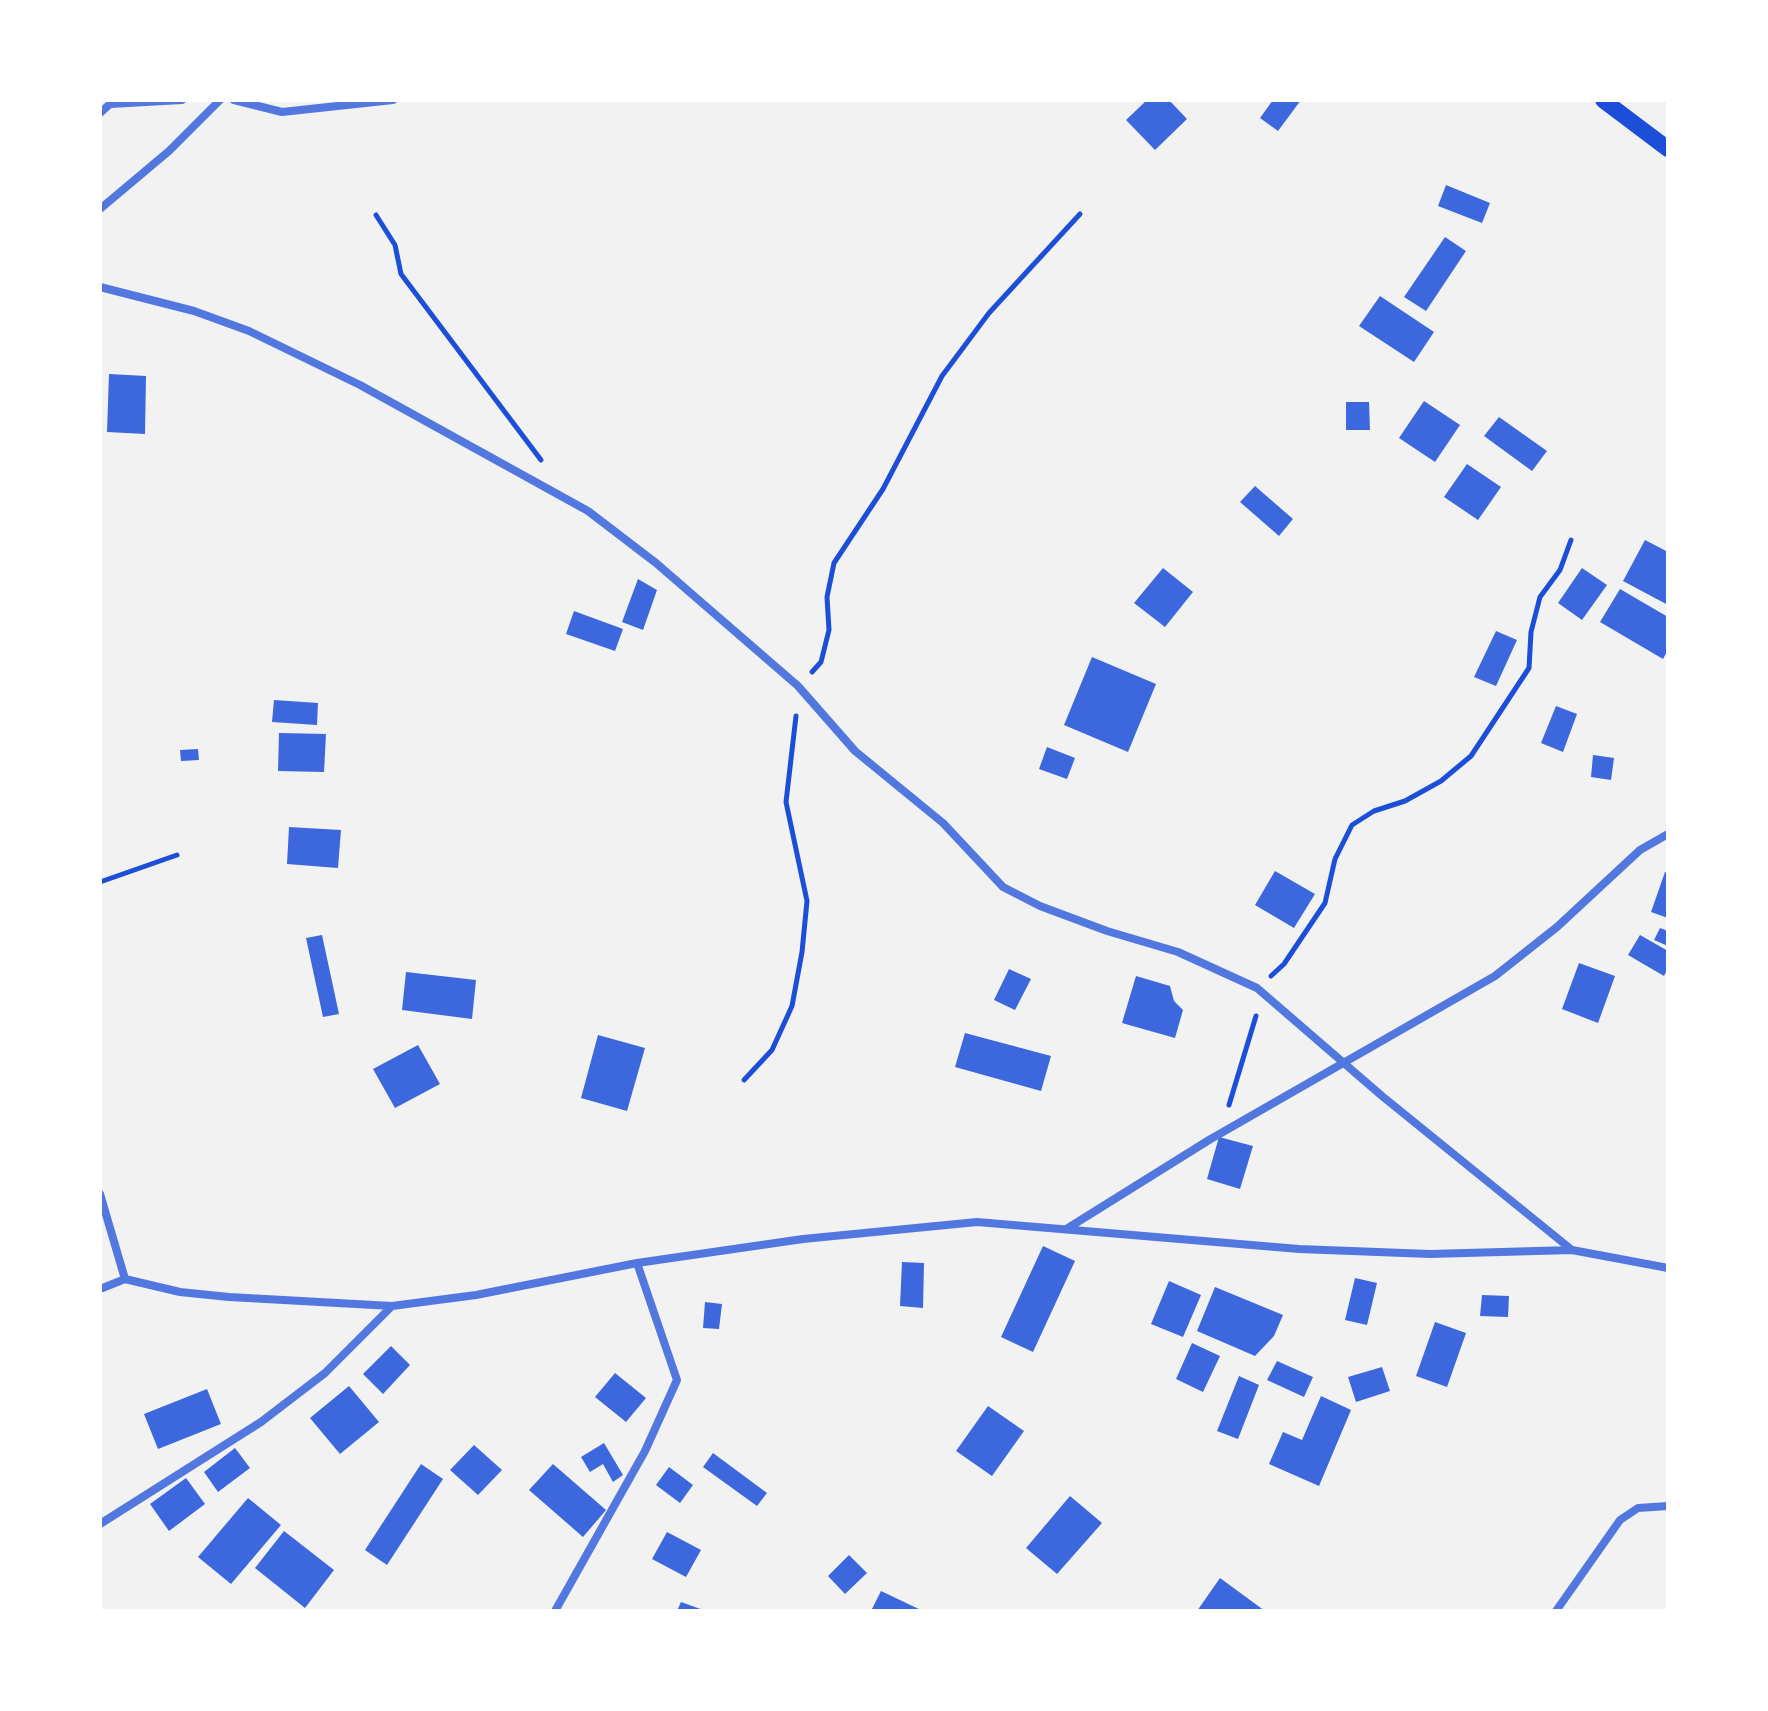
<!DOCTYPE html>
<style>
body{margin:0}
#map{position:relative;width:1768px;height:1711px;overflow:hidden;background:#f2f2f2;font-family:Ubuntu,sans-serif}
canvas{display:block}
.frame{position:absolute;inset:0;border:102px solid #fff;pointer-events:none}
</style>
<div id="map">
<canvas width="1768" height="1711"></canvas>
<div class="frame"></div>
</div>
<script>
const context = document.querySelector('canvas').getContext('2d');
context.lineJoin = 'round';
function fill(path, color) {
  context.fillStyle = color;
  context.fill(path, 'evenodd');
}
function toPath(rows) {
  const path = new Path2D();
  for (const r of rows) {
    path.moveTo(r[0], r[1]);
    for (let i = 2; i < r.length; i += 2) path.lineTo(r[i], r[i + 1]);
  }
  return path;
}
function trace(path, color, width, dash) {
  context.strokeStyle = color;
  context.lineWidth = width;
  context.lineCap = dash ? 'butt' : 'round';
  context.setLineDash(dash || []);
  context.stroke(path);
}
fill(toPath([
 [1147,100,1169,100,1187,119,1155,150,1126,120],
 [1273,100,1301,100,1278,131,1260,118],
 [1446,185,1490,203,1482,223,1438,206],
 [1445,237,1466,251,1426,311,1404,297],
 [1380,296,1434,332,1414,362,1359,326],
 [109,374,146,376,145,434,107,432],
 [1424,401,1460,425,1435,462,1399,438],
 [1346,402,1369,402,1370,430,1346,430],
 [1499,417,1547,451,1532,471,1484,436],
 [1467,464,1501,487,1478,520,1444,497],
 [1255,486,1293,519,1279,536,1240,502],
 [1645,540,1668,552,1668,605,1623,581],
 [1163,568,1193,592,1165,627,1134,603],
 [1582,568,1607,585,1582,620,1558,603],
 [638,579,657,590,643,630,622,622],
 [1620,589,1668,617,1668,650,1663,659,1600,622],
 [574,611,623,629,615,651,566,634],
 [1496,631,1517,640,1496,686,1474,677],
 [1092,657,1156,684,1128,752,1064,725],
 [274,700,318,703,317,725,272,722],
 [1556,706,1577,714,1563,752,1541,743],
 [279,733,326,734,324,772,278,771],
 [1047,747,1075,758,1067,779,1039,769],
 [198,749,199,760,181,761,180,750],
 [1593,755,1614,758,1611,780,1591,777],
 [289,827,341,830,338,868,287,864],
 [1275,871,1315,894,1294,928,1255,905],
 [1665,872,1668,873,1668,918,1651,912],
 [1660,928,1668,931,1668,946,1654,940],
 [322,935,339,1014,323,1017,306,938],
 [1640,935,1668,951,1668,968,1664,976,1628,955],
 [1579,963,1615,976,1598,1023,1562,1009],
 [1009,969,1031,979,1015,1010,994,1000],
 [406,972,476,980,472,1019,402,1010],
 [1136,976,1170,986,1174,1001,1183,1010,1175,1038,1122,1023],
 [965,1033,1051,1056,1041,1091,955,1067],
 [598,1035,645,1048,627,1111,581,1098],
 [418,1045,440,1084,395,1108,373,1069],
 [1219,1137,1253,1146,1240,1189,1207,1179],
 [1043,1246,1075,1261,1033,1352,1001,1337],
 [902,1262,924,1263,923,1308,900,1306],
 [1355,1278,1377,1283,1367,1325,1345,1320],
 [1169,1281,1201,1295,1183,1337,1151,1324],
 [1215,1287,1283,1315,1274,1336,1255,1356,1197,1331],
 [1482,1295,1509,1296,1508,1317,1480,1316],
 [705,1302,722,1304,719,1329,703,1328],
 [1435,1322,1466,1333,1447,1387,1416,1376],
 [1192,1343,1220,1356,1203,1392,1176,1379],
 [391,1346,410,1365,383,1394,363,1374],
 [1277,1361,1313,1377,1304,1397,1267,1380],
 [1382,1367,1390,1391,1356,1402,1348,1377],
 [615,1373,646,1398,626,1422,595,1397],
 [1239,1376,1259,1385,1238,1439,1217,1431],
 [349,1386,379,1422,340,1454,310,1418],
 [207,1389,221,1424,158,1449,144,1414],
 [1321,1396,1351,1410,1319,1486,1269,1464,1283,1432,1302,1440],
 [988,1406,1024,1431,992,1476,956,1451],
 [604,1443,623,1475,613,1482,603,1464,590,1472,581,1457],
 [474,1445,502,1470,478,1495,450,1470],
 [235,1448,250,1468,218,1492,204,1472],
 [713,1453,767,1493,757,1506,703,1467],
 [421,1464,443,1479,387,1565,365,1550],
 [553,1464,606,1510,583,1537,529,1490],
 [669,1467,693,1485,680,1503,656,1485],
 [186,1478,205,1504,169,1531,150,1504],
 [1070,1496,1102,1523,1057,1574,1026,1548],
 [248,1498,281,1525,231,1584,198,1557],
 [284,1531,334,1570,305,1608,255,1568],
 [667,1532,701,1550,686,1577,652,1559],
 [849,1555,867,1573,845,1594,828,1576],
 [1220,1578,1265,1611,1197,1611],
 [881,1591,923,1611,871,1611],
 [681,1602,706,1611,677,1611]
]), '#3d67dc');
trace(toPath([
 [376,215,395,245,401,274,541,460],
 [812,672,821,662,829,630,827,597,834,563,883,489,942,376,989,313,1080,214],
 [100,882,177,855],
 [1271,976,1284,964,1325,903,1335,859,1352,825,1374,811,1405,801,1441,781,1471,756,1529,668,1531,632,1540,597,1560,570,1571,540],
 [744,1080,772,1050,792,1006,802,952,807,901,786,802,796,716],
 [1229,1105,1256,1016]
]), '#1d4ed8', 5);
trace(toPath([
 [234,100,282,112,393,100],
 [100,113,110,104,182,100],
 [100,209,169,151,220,100],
 [100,287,194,311,249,331,360,385,588,511,656,563,798,686,855,751,943,823,1003,887,1040,906,1107,931,1178,952,1257,988,1382,1096,1572,1250],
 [100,1194,125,1279,180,1292,229,1297,392,1306],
 [1068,1228,1209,1140,1495,976,1557,927,1640,850,1668,834],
 [100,1289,125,1279],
 [100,1524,261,1422,325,1373,392,1306,476,1295,637,1263,803,1239,977,1222,1299,1249,1430,1254,1572,1250,1668,1268],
 [555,1611,645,1451,677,1380,637,1263],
 [1556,1611,1620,1520,1638,1508,1668,1506]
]), '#5277de', 8);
trace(toPath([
 [1603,100,1668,149]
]), '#1d4ed8', 16);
</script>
